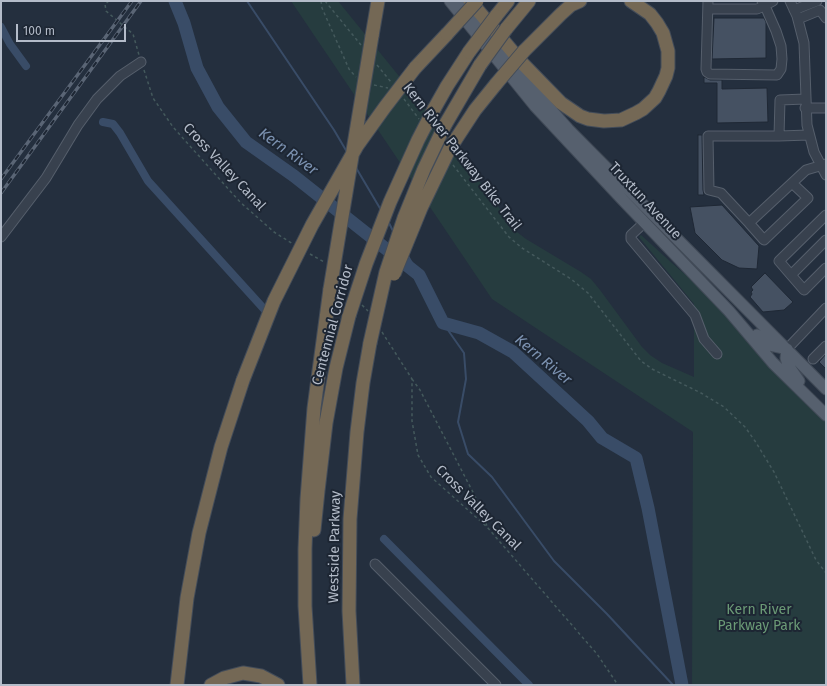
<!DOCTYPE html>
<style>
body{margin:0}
#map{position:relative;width:827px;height:686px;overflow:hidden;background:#242f3e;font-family:"Fira Sans",sans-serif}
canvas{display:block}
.frame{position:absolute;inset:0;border:2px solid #b4bcc9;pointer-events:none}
.scale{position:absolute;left:16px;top:24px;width:110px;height:18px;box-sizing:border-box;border:2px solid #b4bcc9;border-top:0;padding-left:5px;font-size:12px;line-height:14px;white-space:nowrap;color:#b4bcc9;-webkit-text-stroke:3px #1d2633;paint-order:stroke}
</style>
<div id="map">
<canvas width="827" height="686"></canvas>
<div class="frame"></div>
<div class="scale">100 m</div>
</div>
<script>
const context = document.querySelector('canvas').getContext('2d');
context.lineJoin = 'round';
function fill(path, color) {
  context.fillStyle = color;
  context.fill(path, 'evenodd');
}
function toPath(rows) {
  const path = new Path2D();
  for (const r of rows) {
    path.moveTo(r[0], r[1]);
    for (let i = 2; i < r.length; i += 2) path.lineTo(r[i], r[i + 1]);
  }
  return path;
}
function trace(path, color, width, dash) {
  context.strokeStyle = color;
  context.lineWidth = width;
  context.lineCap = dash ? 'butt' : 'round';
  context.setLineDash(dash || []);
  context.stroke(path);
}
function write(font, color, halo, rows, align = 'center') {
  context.font = font + ' "Fira Sans",sans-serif';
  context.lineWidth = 4;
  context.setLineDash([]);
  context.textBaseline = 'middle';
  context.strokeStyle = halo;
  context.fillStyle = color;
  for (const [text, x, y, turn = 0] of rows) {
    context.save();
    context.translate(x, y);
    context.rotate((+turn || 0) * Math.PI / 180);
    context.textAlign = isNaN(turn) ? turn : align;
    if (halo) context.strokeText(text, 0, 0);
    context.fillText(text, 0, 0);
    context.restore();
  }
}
fill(toPath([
 [291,1,338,1,429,113,517,232,526,239,581,272,591,279,600,290,642,347,650,355,662,363,694,377,694,304,639,237,641,235,673,264,695,283,733,322,732,323,826,422,826,685,692,685,693,432,492,299]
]), '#263c3f');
trace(toPath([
 [247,1,334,130,347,152],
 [355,166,381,210],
 [388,221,393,231],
 [408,256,419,275],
 [443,323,464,353,466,379,458,422,468,454,492,477,554,561,607,614,673,685]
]), '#394c67', 2);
trace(toPath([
 [1,27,10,44,26,66],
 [103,122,113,124,120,133,148,181,264,309],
 [384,539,529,685]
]), '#394c67', 8);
trace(toPath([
 [175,1,184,23,197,68,218,107,246,142,294,176,419,275,443,323,479,333,513,352,588,421,602,438,636,458,648,508,682,685]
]), '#394c67', 13);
const building = toPath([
 [714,18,764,18,766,22,766,58,712,59,714,18],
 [704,77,710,80,722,80,722,89,767,88,768,122,717,123,717,83,704,83,704,77],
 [698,135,702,135,703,190,704,195,698,195,698,135],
 [722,205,759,246,757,269,739,268,722,260,695,233,690,207,722,205],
 [765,273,793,302,784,310,763,312,750,297,752,294,751,292,753,290,751,287,765,273],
 [826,354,826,369,819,362,826,354]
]);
fill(building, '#455162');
trace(building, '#1f2835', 1);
const minor = toPath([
 [708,1,706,69,707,72,710,74,777,75,781,69,782,59,781,46,776,31,765,6,762,1],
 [790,1,797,16,804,43,807,125,814,152,826,175],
 [708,9,757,9,762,7,773,1],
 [794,10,817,1],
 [798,19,820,10,826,18],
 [805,99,780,100,779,136,809,135],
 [805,108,826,108],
 [792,183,808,198,764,240,749,223,792,183,806,170,826,164],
 [644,223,631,235,631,239,695,315,704,339,717,354],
 [749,223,721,193,709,190,708,136,779,136],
 [1,237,46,178,78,125,97,99,120,76,141,62],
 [826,240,791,275,804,290,826,268],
 [791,275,779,261,826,215],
 [787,349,826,308],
 [813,359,826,346],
 [375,564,496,685]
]);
const major = toPath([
 [450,1,535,106,621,198,729,311,773,363,826,415],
 [462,1,518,73,568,129,826,389],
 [757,335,769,345,787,349],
 [787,349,786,358,788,365,799,381]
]);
const highway = toPath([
 [470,1,523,64,561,103,580,116,588,119,604,121,621,120,636,113,643,109,655,98,659,91,666,76,668,68,668,51,663,33,657,23,650,14,631,1],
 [496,16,508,1],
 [506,29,529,1],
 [372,36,378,1],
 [524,51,561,14,571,5,580,1],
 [415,68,447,34],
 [434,109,447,86,469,52],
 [445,125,480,65],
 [456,139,475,110,496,84],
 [314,530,318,491,326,423,336,368,349,316],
 [177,685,187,598,199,533,221,447,243,380],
 [211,685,224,678,243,673,261,676,278,685],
 [310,685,305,606,305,549,307,499,314,408,330,289],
 [353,685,349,611,350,519,357,432,363,383,370,343]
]);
trace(minor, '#565f6c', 11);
trace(major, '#414a57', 13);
trace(highway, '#434c59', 15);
trace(toPath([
 [109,1,105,4,106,11,133,34,139,55],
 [321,1,322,8,349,69,356,77],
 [325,1,361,45],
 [377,65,391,82],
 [144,70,153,98,173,127,240,202,274,232,293,244],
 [374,85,388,88],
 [404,99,419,119],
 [453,165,509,237,522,248,571,279,588,293,641,361,652,369,701,393,724,407,745,427,755,441,774,472,816,560,826,573],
 [310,254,324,262],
 [341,281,348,289],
 [362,305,368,311],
 [382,332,412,379,412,421,418,455,431,477,487,527,597,654,618,685],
 [412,379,420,390,477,500,485,518,487,527]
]), '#44595c', 1.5, [3, 3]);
trace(minor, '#38414e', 9);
trace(major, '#56606e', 11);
trace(highway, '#746855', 13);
const rail = toPath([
 [1,179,132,1],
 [1,193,141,1]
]);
trace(rail, '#5a6575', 3.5);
trace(rail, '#1d2633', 2, [6]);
const highwayBridge = toPath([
 [447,34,477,1],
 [469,52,496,16],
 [480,65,506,29],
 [496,84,524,51],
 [394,274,421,208,449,150,456,139],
 [330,289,372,36],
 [349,316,366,264,390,202,418,140,434,109],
 [370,343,386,272,404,218,424,169,445,125],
 [243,380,274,301,312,225,357,146,385,107,415,68]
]);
trace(highwayBridge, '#434c59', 15, []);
trace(highwayBridge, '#746855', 13);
write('14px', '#b4bcc9', '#1d2633', [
 ["Kern River Parkway Bike Trail",462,157,52],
 ["Cross Valley Canal",224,167,47],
 ["Truxtun Avenue",645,201,47],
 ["Centennial Corridor",333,325,-75],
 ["Cross Valley Canal",478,508,45],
 ["Westside Parkway",335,547,-89]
]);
write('14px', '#6b9a76', '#1d2633', [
 ["Kern River",759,610],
 ["Parkway Park",759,626]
]);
write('italic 15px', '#7c92b1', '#1d2633', [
 ["Kern River",288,152,36],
 ["Kern River",543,360,40]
]);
</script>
